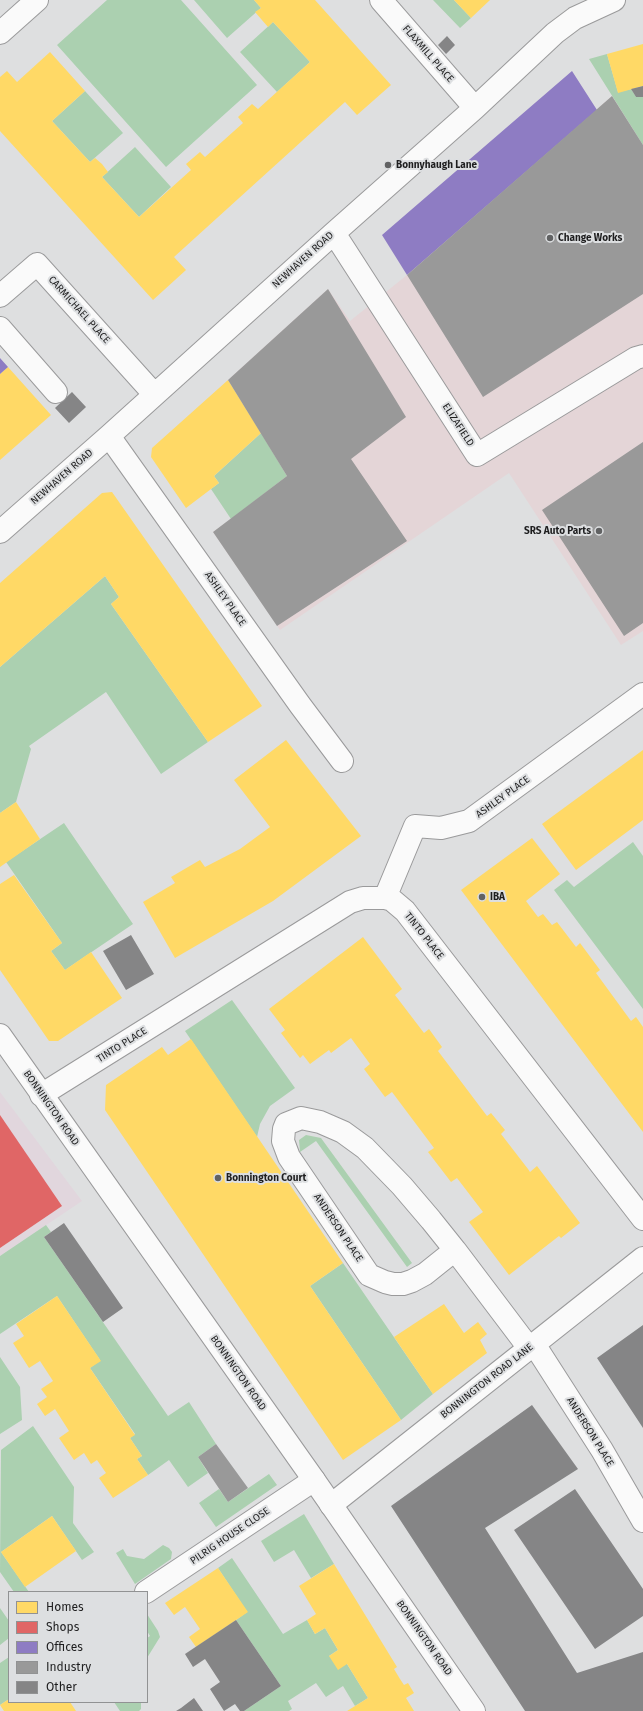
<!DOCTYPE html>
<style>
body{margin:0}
#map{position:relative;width:643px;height:1711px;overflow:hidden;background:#dedfe0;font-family:"Fira Sans",sans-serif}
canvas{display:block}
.legend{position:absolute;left:8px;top:1591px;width:140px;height:112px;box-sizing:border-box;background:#dddfe1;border:1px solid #919293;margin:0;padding:5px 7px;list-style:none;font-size:12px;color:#1e1e1f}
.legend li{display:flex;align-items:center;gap:8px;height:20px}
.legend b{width:20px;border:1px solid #919293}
</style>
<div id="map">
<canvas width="643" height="1711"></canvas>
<ul class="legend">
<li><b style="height:11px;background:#ffd966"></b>Homes</li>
<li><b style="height:11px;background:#e06666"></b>Shops</li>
<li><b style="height:11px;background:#8e7cc3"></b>Offices</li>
<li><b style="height:11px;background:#999"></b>Industry</li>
<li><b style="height:11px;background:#858586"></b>Other</li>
</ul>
</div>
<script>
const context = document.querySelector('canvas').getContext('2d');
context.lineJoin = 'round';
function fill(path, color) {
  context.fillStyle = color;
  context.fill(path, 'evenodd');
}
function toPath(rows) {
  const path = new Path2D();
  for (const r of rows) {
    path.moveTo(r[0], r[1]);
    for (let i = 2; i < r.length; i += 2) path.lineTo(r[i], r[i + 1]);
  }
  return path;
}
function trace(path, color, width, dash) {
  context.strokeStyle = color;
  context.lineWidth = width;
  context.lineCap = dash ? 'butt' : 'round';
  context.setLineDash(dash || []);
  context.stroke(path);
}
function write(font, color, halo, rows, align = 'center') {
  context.font = font + ' "Fira Sans",sans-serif';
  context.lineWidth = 4;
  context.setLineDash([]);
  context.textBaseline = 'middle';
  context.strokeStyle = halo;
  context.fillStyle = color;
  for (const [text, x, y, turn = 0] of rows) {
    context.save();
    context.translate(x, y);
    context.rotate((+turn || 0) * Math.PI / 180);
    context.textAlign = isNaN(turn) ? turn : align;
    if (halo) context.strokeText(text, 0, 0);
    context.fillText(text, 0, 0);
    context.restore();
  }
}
fill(toPath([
 [0,1092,82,1201,0,1256]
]), '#e1d6dd');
fill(toPath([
 [612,96,643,145,643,631,621,645,509,473,280,630,213,532,231,519,261,433,228,380,328,289,350,321,407,275]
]), '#e4d5d7');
fill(toPath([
 [107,0,181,0,257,85,166,167,57,45],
 [194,0,254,0,261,8,227,38],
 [433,0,454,0,471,18,460,28],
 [273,22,310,62,277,92,240,52],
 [607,54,618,92,631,89,636,97,643,97,643,145,589,59],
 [85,91,123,133,90,162,52,121],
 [135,147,171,187,139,217,102,177],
 [261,433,287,476,231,519,211,489,219,483,214,476],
 [105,576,119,597,111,604,208,742,161,774,106,692,29,746,31,749,16,802,0,813,0,667],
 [64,823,133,924,65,970,51,951,62,943,6,862],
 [633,842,643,856,643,1009,554,890,567,880,574,887],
 [232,1000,295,1088,270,1106,260,1124,257,1137,185,1031],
 [306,1135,321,1138,412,1263,407,1267,316,1141,300,1152,299,1140],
 [46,1225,51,1232,44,1237,168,1416,189,1402,216,1444,198,1457,208,1473,188,1487,169,1460,148,1475,137,1459,142,1456,130,1438,135,1434,90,1368,100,1360,57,1296,0,1334,0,1256],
 [343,1263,433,1394,401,1420,310,1286],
 [0,1357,20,1387,22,1420,0,1434],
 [33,1426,74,1487,73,1523,94,1552,82,1560,52,1516,1,1552,29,1592,14,1592,0,1572,1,1450],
 [269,1474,277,1485,216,1527,199,1503,219,1489,228,1502],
 [304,1514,334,1564,311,1578,294,1550,274,1562,261,1541],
 [163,1545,169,1548,172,1552,171,1559,135,1584,116,1553,123,1549,127,1556,144,1559],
 [232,1558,283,1634,307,1620,315,1634,325,1628,338,1650,329,1656,347,1664,368,1698,355,1706,343,1686,326,1697,316,1683,288,1701,292,1709,289,1711,244,1711,281,1686,236,1620,247,1612,218,1568],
 [0,1608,9,1621,9,1638,0,1645],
 [147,1614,158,1631,160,1637,147,1658,147,1638,150,1636,147,1631],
 [9,1657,9,1699,0,1705,0,1663],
 [114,1702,141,1702,141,1709,139,1711,120,1711]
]), '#abd0b0');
fill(toPath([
 [254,0,315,0,391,85,357,115,345,102,174,257,186,270,153,300,0,131,0,77,7,71,17,82,50,52,85,91,52,121,90,162,95,158,102,164,108,172,102,177,139,217,191,170,186,164,200,152,205,157,243,123,238,117,252,104,258,109,310,62,273,22,268,27,255,12,261,8],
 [454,0,490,0,471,18],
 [643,44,643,86,618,93,607,54],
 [8,367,51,415,0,460,0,374],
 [228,380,261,433,214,476,219,483,186,508,151,457,152,448],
 [112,492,262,706,208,742,111,604,119,597,105,576,0,667,0,583,102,493],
 [286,740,361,836,273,901,175,958,143,902,175,883,171,877,200,860,205,867,240,849,270,827,234,780],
 [643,750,643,820,576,870,542,824],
 [16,802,40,839,0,867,0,813],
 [532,838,560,874,526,901,538,917,543,914,552,925,557,922,576,947,580,943,600,970,596,973,631,1021,636,1017,643,1027,643,1132,461,890],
 [14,875,62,943,51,951,65,970,91,952,122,998,58,1041,49,1041,0,970,0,884],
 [363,937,402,989,395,995,424,1033,429,1029,442,1047,438,1051,487,1116,491,1113,505,1130,501,1134,528,1169,530,1172,537,1166,580,1223,561,1238,559,1236,509,1275,469,1222,483,1212,457,1178,451,1182,428,1152,434,1148,392,1092,385,1097,364,1069,370,1064,351,1038,331,1053,329,1050,310,1064,303,1055,300,1058,281,1033,285,1030,269,1009],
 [191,1039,343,1263,310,1286,401,1420,343,1460,105,1110,106,1085,162,1047,168,1055],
 [57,1296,101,1361,90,1368,135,1435,130,1438,142,1456,137,1459,148,1475,113,1498,99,1478,106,1473,97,1460,91,1464,84,1453,74,1460,59,1438,69,1431,55,1409,45,1416,37,1404,47,1397,41,1389,53,1381,40,1361,29,1368,13,1343,24,1336,16,1324],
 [444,1304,464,1333,478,1322,487,1334,480,1340,487,1353,433,1394,394,1337],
 [52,1516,76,1551,25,1587,1,1552],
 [334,1564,397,1667,394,1669,400,1679,404,1685,408,1683,414,1693,406,1698,414,1711,347,1711,368,1698,347,1664,338,1670,329,1656,338,1650,325,1628,315,1634,307,1620,316,1614,299,1586],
 [218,1568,248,1612,196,1647,189,1637,200,1629,185,1607,174,1615,165,1603],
 [9,1699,9,1702,70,1702,76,1711,4,1711,0,1705]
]), '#ffd966');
fill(toPath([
 [0,1115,62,1206,0,1248]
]), '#e06666');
fill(toPath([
 [572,71,597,110,407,275,382,235],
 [0,358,8,367,0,374]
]), '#8e7cc3');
fill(toPath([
 [612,96,643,145,643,294,483,397,407,275],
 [328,289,406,417,351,459,407,541,277,626,213,532,287,476,228,380],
 [643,442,643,623,624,636,542,510],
 [216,1444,248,1488,228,1502,198,1457]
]), '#999');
fill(toPath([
 [447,36,455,45,446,54,438,45],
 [643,86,643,97,636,97,631,89],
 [72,392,86,407,69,423,55,408],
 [131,935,154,974,126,990,103,951],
 [64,1223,123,1308,103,1322,44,1237],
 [643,1325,643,1428,597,1358],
 [532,1405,578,1469,485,1528,577,1673,643,1652,643,1711,525,1711,391,1506],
 [575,1489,643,1589,643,1616,595,1649,514,1530],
 [236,1620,281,1686,244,1711,240,1711,235,1704,224,1711,210,1689,220,1682,205,1659,193,1667,185,1654],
 [194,1698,203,1711,176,1711,181,1708]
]), '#858586');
const minor = toPath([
 [381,0,475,108],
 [0,33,37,0],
 [334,233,477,455,636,358,643,356],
 [0,296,37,264,154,394],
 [0,328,56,392],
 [109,436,300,705,342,761],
 [0,532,109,436,334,233,475,108,555,33,575,18,614,0],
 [385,898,415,826,441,828,469,821,643,694],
 [41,1095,350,902,363,898,385,898,392,900,405,911,643,1219],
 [455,1250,425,1274,412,1281,403,1284,393,1284,385,1282,369,1275,289,1157,283,1141,284,1129,286,1124,301,1118,320,1122,343,1132,365,1148,402,1186,431,1220,455,1250,529,1348],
 [534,1344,602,1450,643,1521],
 [331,1505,643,1258],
 [146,1592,314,1480]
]);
const major = toPath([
 [0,1035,314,1480,474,1711]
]);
trace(minor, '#9a9a9b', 24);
trace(major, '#9a9a9b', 24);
trace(minor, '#fafafa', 22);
trace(major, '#fafafa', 22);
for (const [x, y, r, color] of [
 [388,165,4,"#616263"],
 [550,238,4,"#616263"],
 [599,531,4,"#616263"],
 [482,897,4,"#616263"],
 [218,1178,4,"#616263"]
]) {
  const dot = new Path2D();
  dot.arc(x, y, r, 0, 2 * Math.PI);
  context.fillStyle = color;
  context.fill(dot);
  trace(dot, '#dddfe1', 1.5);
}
write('10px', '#1e1e1f', '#dddfe1', [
 ["FLAXMILL PLACE",428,54,49],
 ["NEWHAVEN ROAD",303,260,-42],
 ["CARMICHAEL PLACE",79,310,48],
 ["ELIZAFIELD",458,425,57],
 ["NEWHAVEN ROAD",62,477,-41],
 ["ASHLEY PLACE",225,599,55],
 ["ASHLEY PLACE",503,797,-36],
 ["TINTO PLACE",424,936,52],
 ["TINTO PLACE",122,1045,-32],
 ["BONNINGTON ROAD",51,1108,55],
 ["ANDERSON PLACE",338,1228,56],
 ["BONNINGTON ROAD",238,1373,55],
 ["BONNINGTON ROAD LANE",487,1381,-38],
 ["ANDERSON PLACE",590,1432,58],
 ["PILRIG HOUSE CLOSE",230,1536,-34],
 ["BONNINGTON ROAD",424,1638,55]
]);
write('bold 10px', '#1e1e1f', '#dddfe1', [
 ["Bonnyhaugh Lane",396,165],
 ["Change Works",558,238],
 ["SRS Auto Parts",591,531,"right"],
 ["IBA",490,897],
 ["Bonnington Court",226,1178]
], 'left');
</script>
